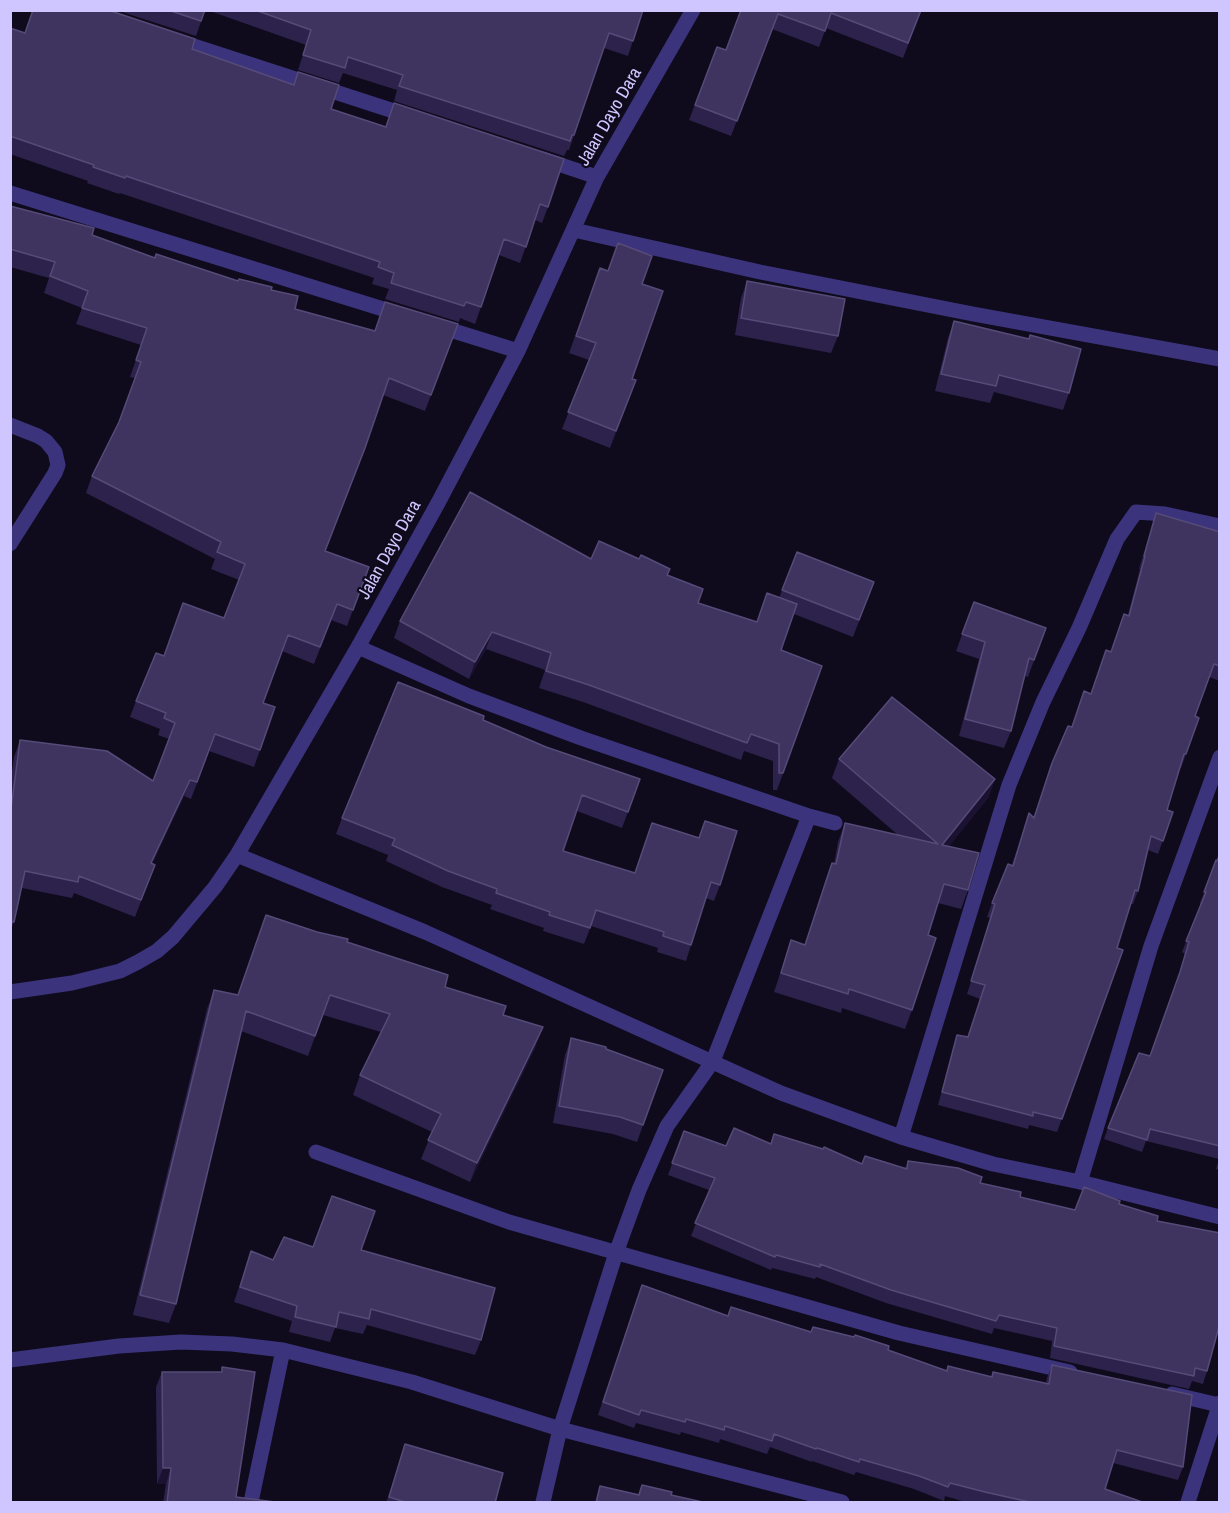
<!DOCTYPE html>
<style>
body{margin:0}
#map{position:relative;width:1230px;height:1513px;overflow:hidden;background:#0f0b1c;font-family:"Archivo Narrow",sans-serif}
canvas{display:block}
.frame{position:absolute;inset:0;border:12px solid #d0c6ff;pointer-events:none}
</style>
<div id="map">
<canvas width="1230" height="1513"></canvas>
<div class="frame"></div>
</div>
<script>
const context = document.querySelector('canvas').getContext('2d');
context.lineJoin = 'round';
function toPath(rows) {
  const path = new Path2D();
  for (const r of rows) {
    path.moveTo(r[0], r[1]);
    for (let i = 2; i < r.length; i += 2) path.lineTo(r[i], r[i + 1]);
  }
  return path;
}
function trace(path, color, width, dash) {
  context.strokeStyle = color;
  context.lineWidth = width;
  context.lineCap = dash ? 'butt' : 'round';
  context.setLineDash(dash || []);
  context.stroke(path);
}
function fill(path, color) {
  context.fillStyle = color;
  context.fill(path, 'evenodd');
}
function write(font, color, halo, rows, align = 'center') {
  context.font = font + ' "Archivo Narrow",sans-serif';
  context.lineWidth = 4.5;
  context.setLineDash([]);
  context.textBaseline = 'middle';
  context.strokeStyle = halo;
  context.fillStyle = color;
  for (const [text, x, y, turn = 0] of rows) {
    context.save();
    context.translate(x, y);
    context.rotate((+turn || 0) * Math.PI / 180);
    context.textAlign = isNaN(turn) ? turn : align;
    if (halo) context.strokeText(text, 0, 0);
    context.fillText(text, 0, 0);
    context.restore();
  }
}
trace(toPath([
 [175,40,409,116],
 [543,159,597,177],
 [10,193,518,351],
 [574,230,760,272,973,314,1220,359],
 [10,425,38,436,46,441,55,452,58,465,55,473,10,544],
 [358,647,469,696,581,738,809,816,835,823],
 [237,855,425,932,781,1093,901,1137,993,1164,1080,1182,1220,1217],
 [10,992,72,983,120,971,138,962,157,951,173,937,215,887,237,855,358,647,438,503,518,351,597,177,693,10],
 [901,1137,1009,785,1043,702,1079,628,1117,539,1136,512,1165,514,1220,526],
 [316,1152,509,1222,899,1333,1070,1372],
 [1080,1182,1151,946,1220,757],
 [10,1360,119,1346,181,1342,232,1344,283,1350,412,1382,560,1429,842,1502],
 [1172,1394,1219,1405],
 [251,1502,283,1350],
 [543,1502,560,1429,616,1253,639,1190,667,1126,713,1061,809,816],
 [1188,1502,1220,1403]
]), '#3b347d', 15);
fill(toPath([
 [116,10,205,10,196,36],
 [207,10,643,10,628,56,604,48,569,150,567,150,564,156,394,101,397,90,343,73,339,83,298,70,306,45],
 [741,10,922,10,903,58,826,28,819,47,772,29,731,136,689,120,717,47,726,50],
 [10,28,25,33,192,49,293,85,298,72,331,109,385,127,394,103,548,207,542,223,535,220,520,263,499,255,475,324,460,318,459,322,385,299,389,289,372,284,374,278,120,193,119,194,87,183,88,181,10,154],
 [10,206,155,258,271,290,295,309,375,331,385,302,458,324,425,411,383,395,325,551,369,567,347,626,331,620,314,664,282,651,263,703,275,707,254,767,209,751,191,799,184,796,152,864,155,865,135,917,74,893,72,898,22,888,14,922,10,932,10,786,14,757,20,740,153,781,169,739,158,735,160,729,130,717,136,701,164,656,224,618,239,580,211,569,215,559,86,493,92,476,119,422,135,378,130,377,141,345,76,324,82,308,44,293,49,278,10,267],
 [600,268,642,284,630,397,610,448,562,429,589,360,569,353],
 [747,281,838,336,831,353,735,335,741,298],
 [954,321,1069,393,1063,410,994,392,990,403,935,391,948,338],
 [1156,513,1220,532,1220,681,1209,677,1195,716,1199,718,1181,768,1180,767,1167,810,1173,812,1158,854,1148,850,1138,891,1133,904,1131,904,1117,948,1123,950,1057,1132,1029,1125,1028,1129,938,1105,953,1048,957,1035,968,1037,980,999,967,994,991,918,987,917,992,903,1012,865,1029,813,1034,817,1052,763,1071,727,1091,694,1128,615,1140,569,1139,569],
 [797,552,874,582,853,637,794,614,781,650,822,666,777,790,773,790,773,761,744,751,741,760,583,702,539,688,545,670,486,649,469,679,394,638,400,621,591,559,639,559,670,569,668,575,698,603,757,622,779,598],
 [974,602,1046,628,1028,677,1025,676,1011,731,1004,748,959,736,979,659,956,651],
 [483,720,546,747,640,779,622,828,577,811,563,851,635,873,699,838,705,821,720,885,714,901,706,898,686,961,657,952,658,948,591,926,584,944,543,931,544,928,490,909,492,905,442,887,386,861,388,855,336,834,342,818],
 [839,759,995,779,988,798,949,846,968,890,961,909,938,903,928,935,912,1010,905,1029,842,1008,841,1013,774,992,791,940,805,945,825,882,832,863,834,864,838,842,845,823,898,835,832,778],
 [1220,851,1220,1170,1216,1169,1219,1159,1146,1141,1142,1152,1104,1139,1108,1128,1150,1056,1176,984,1185,954,1182,952,1201,904,1200,903],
 [347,942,445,987,503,1015,536,1046,470,1182,421,1159,432,1132,353,1095,360,1075,381,1032,323,1015,308,1056,241,1031,176,1304,169,1323,133,1315,207,1009,214,990,237,995],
 [571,1038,606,1049,663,1070,637,1142,613,1134,553,1123,565,1055],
 [684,1131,726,1146,770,1144,774,1134,862,1164,905,1168,908,1161,980,1183,1020,1197,1075,1210,1119,1204,1157,1221,1207,1371,1203,1384,1192,1381,1189,1389,1050,1358,1052,1341,994,1328,992,1334,886,1303,816,1277,815,1279,772,1268,771,1270,691,1236,709,1190,668,1175],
 [313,1247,361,1250,481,1340,475,1355,367,1325,363,1334,335,1328,330,1342,289,1332,292,1321,234,1302,251,1251,273,1260],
 [637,1298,811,1332,888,1350,947,1371,948,1366,991,1377,1046,1383,1047,1378,1052,1365,1183,1467,1178,1480,1113,1463,1105,1489,1145,1503,969,1503,945,1496,944,1501,914,1489,856,1472,854,1475,812,1461,812,1462,770,1447,767,1454,720,1439,719,1443,681,1432,680,1435,636,1423,634,1428,598,1415],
 [222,1367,236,1497,283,1503,163,1503,166,1484,157,1484,156,1387,162,1372,221,1372],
 [405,1444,495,1503,386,1503],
 [642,1485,671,1495,707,1503,595,1503,600,1486,638,1494]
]), '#2d224c');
fill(toPath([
 [636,380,630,397,610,448,616,431],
 [492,632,486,649,469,679,475,662],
 [995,779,988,798,935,864,942,845],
 [190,780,184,796,145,879,151,863],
 [543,1027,536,1046,470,1182,477,1163],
 [163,1468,171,1468,166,1484,157,1484]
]), '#1a1230');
const building = toPath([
 [33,10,108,10,195,39,192,49,294,85,298,72,339,85,331,109,386,127,394,103,564,159,548,207,540,204,526,247,504,239,481,307,466,302,464,306,391,283,394,273,378,267,380,262,126,176,125,178,93,167,94,165,10,136,10,28,25,33,33,10],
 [168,10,205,10,201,21,168,10],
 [255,10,643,10,633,41,609,33,574,135,572,135,570,141,399,86,403,75,348,57,345,68,303,55,311,30,255,10],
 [741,10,921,10,908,43,831,13,825,31,778,14,737,121,695,105,717,47,726,50,741,10],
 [10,206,94,228,92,235,155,258,156,254,238,281,239,279,272,287,271,290,298,296,295,309,375,331,385,302,458,324,431,395,389,378,365,448,325,551,369,567,353,610,337,604,320,647,288,635,263,703,275,707,260,750,215,734,197,782,190,780,151,863,155,865,141,900,79,876,78,882,25,871,14,922,10,921,10,817,20,740,107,751,153,781,175,723,164,718,166,713,136,701,156,653,164,656,183,603,224,618,245,564,217,552,221,542,92,476,119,422,141,362,136,360,147,328,82,308,88,291,50,276,55,262,10,249,10,206],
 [618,243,652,256,642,284,663,291,632,379,636,380,616,431,568,412,596,343,576,336,600,268,608,271,618,243],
 [747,281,845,299,838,336,741,318,747,281],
 [954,321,1029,339,1030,335,1081,349,1069,393,999,375,996,386,941,374,954,321],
 [470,492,591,559,599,541,639,559,641,555,670,569,667,575,703,589,698,603,757,622,767,593,797,604,781,650,822,666,783,773,779,773,779,744,751,734,747,743,589,685,546,671,551,653,492,632,475,662,400,621,470,492],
 [1156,513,1220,532,1220,666,1214,664,1195,716,1199,718,1186,754,1184,754,1167,810,1173,812,1163,841,1151,836,1138,891,1135,890,1117,948,1123,950,1062,1119,1033,1112,1033,1116,942,1092,957,1035,968,1037,985,985,971,981,995,904,992,903,1008,864,1013,866,1029,813,1034,818,1052,763,1068,726,1072,727,1084,691,1091,694,1106,650,1111,652,1124,614,1129,616,1145,556,1144,556,1156,513],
 [797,552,874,582,859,620,782,590,797,552],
 [974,602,1046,628,1034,660,1029,658,1011,731,965,719,985,642,962,634,974,602],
 [398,682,484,716,483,720,546,747,640,779,628,812,582,795,563,851,635,873,652,823,699,838,705,821,737,831,720,885,711,882,691,945,663,936,664,932,596,910,590,928,549,915,550,912,496,893,497,889,448,871,392,845,395,839,342,818,398,682],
 [892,697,995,779,942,845,979,853,968,890,944,884,928,935,936,938,912,1010,849,989,848,994,781,973,791,940,805,945,832,863,836,864,845,823,938,844,839,759,892,697],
 [1220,854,1220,1146,1150,1129,1147,1140,1108,1128,1139,1053,1150,1056,1180,972,1189,942,1186,941,1206,892,1204,892,1216,860,1217,861,1220,854],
 [266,915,317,932,348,939,347,942,448,975,445,987,506,1006,503,1015,543,1027,477,1163,428,1140,441,1114,360,1075,390,1014,330,995,315,1036,246,1011,176,1304,140,1295,214,990,238,995,266,915],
 [571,1038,606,1047,606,1049,663,1070,643,1125,620,1117,559,1106,571,1038],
 [734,1128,771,1144,774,1134,823,1149,824,1147,862,1164,865,1156,907,1169,908,1161,958,1168,982,1177,980,1183,1021,1192,1020,1197,1075,1210,1084,1187,1120,1201,1119,1204,1158,1216,1157,1221,1220,1233,1220,1323,1207,1371,1195,1368,1194,1376,1054,1346,1057,1328,999,1315,996,1321,891,1290,820,1264,820,1267,776,1255,775,1257,695,1223,715,1178,672,1163,684,1131,726,1146,734,1128],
 [332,1196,375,1211,361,1250,495,1288,481,1340,371,1309,369,1319,339,1312,336,1327,295,1317,297,1306,240,1287,251,1251,273,1260,284,1237,313,1247,332,1196],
 [642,1285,728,1316,731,1307,811,1332,813,1327,854,1337,855,1335,889,1346,888,1350,947,1371,948,1366,992,1377,993,1372,1049,1384,1052,1365,1192,1395,1183,1467,1117,1450,1105,1489,1145,1503,1034,1503,985,1492,950,1483,948,1487,919,1476,860,1459,859,1462,817,1448,816,1449,774,1434,772,1441,725,1426,724,1430,686,1419,685,1422,641,1410,639,1415,603,1402,642,1285],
 [222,1367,255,1372,236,1497,283,1503,167,1503,171,1468,163,1468,162,1372,222,1372,222,1367],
 [405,1444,503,1473,495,1503,408,1503,389,1497,405,1444],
 [642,1485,672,1492,671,1495,707,1503,596,1503,600,1486,639,1495,642,1485]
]);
fill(building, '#3f345f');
trace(building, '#564b78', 1.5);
write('18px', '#d0c6ff', '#0f0b1c', [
 ["Jalan Dayo Dara",610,117,-60],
 ["Jalan Dayo Dara",390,550,-61]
]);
</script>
